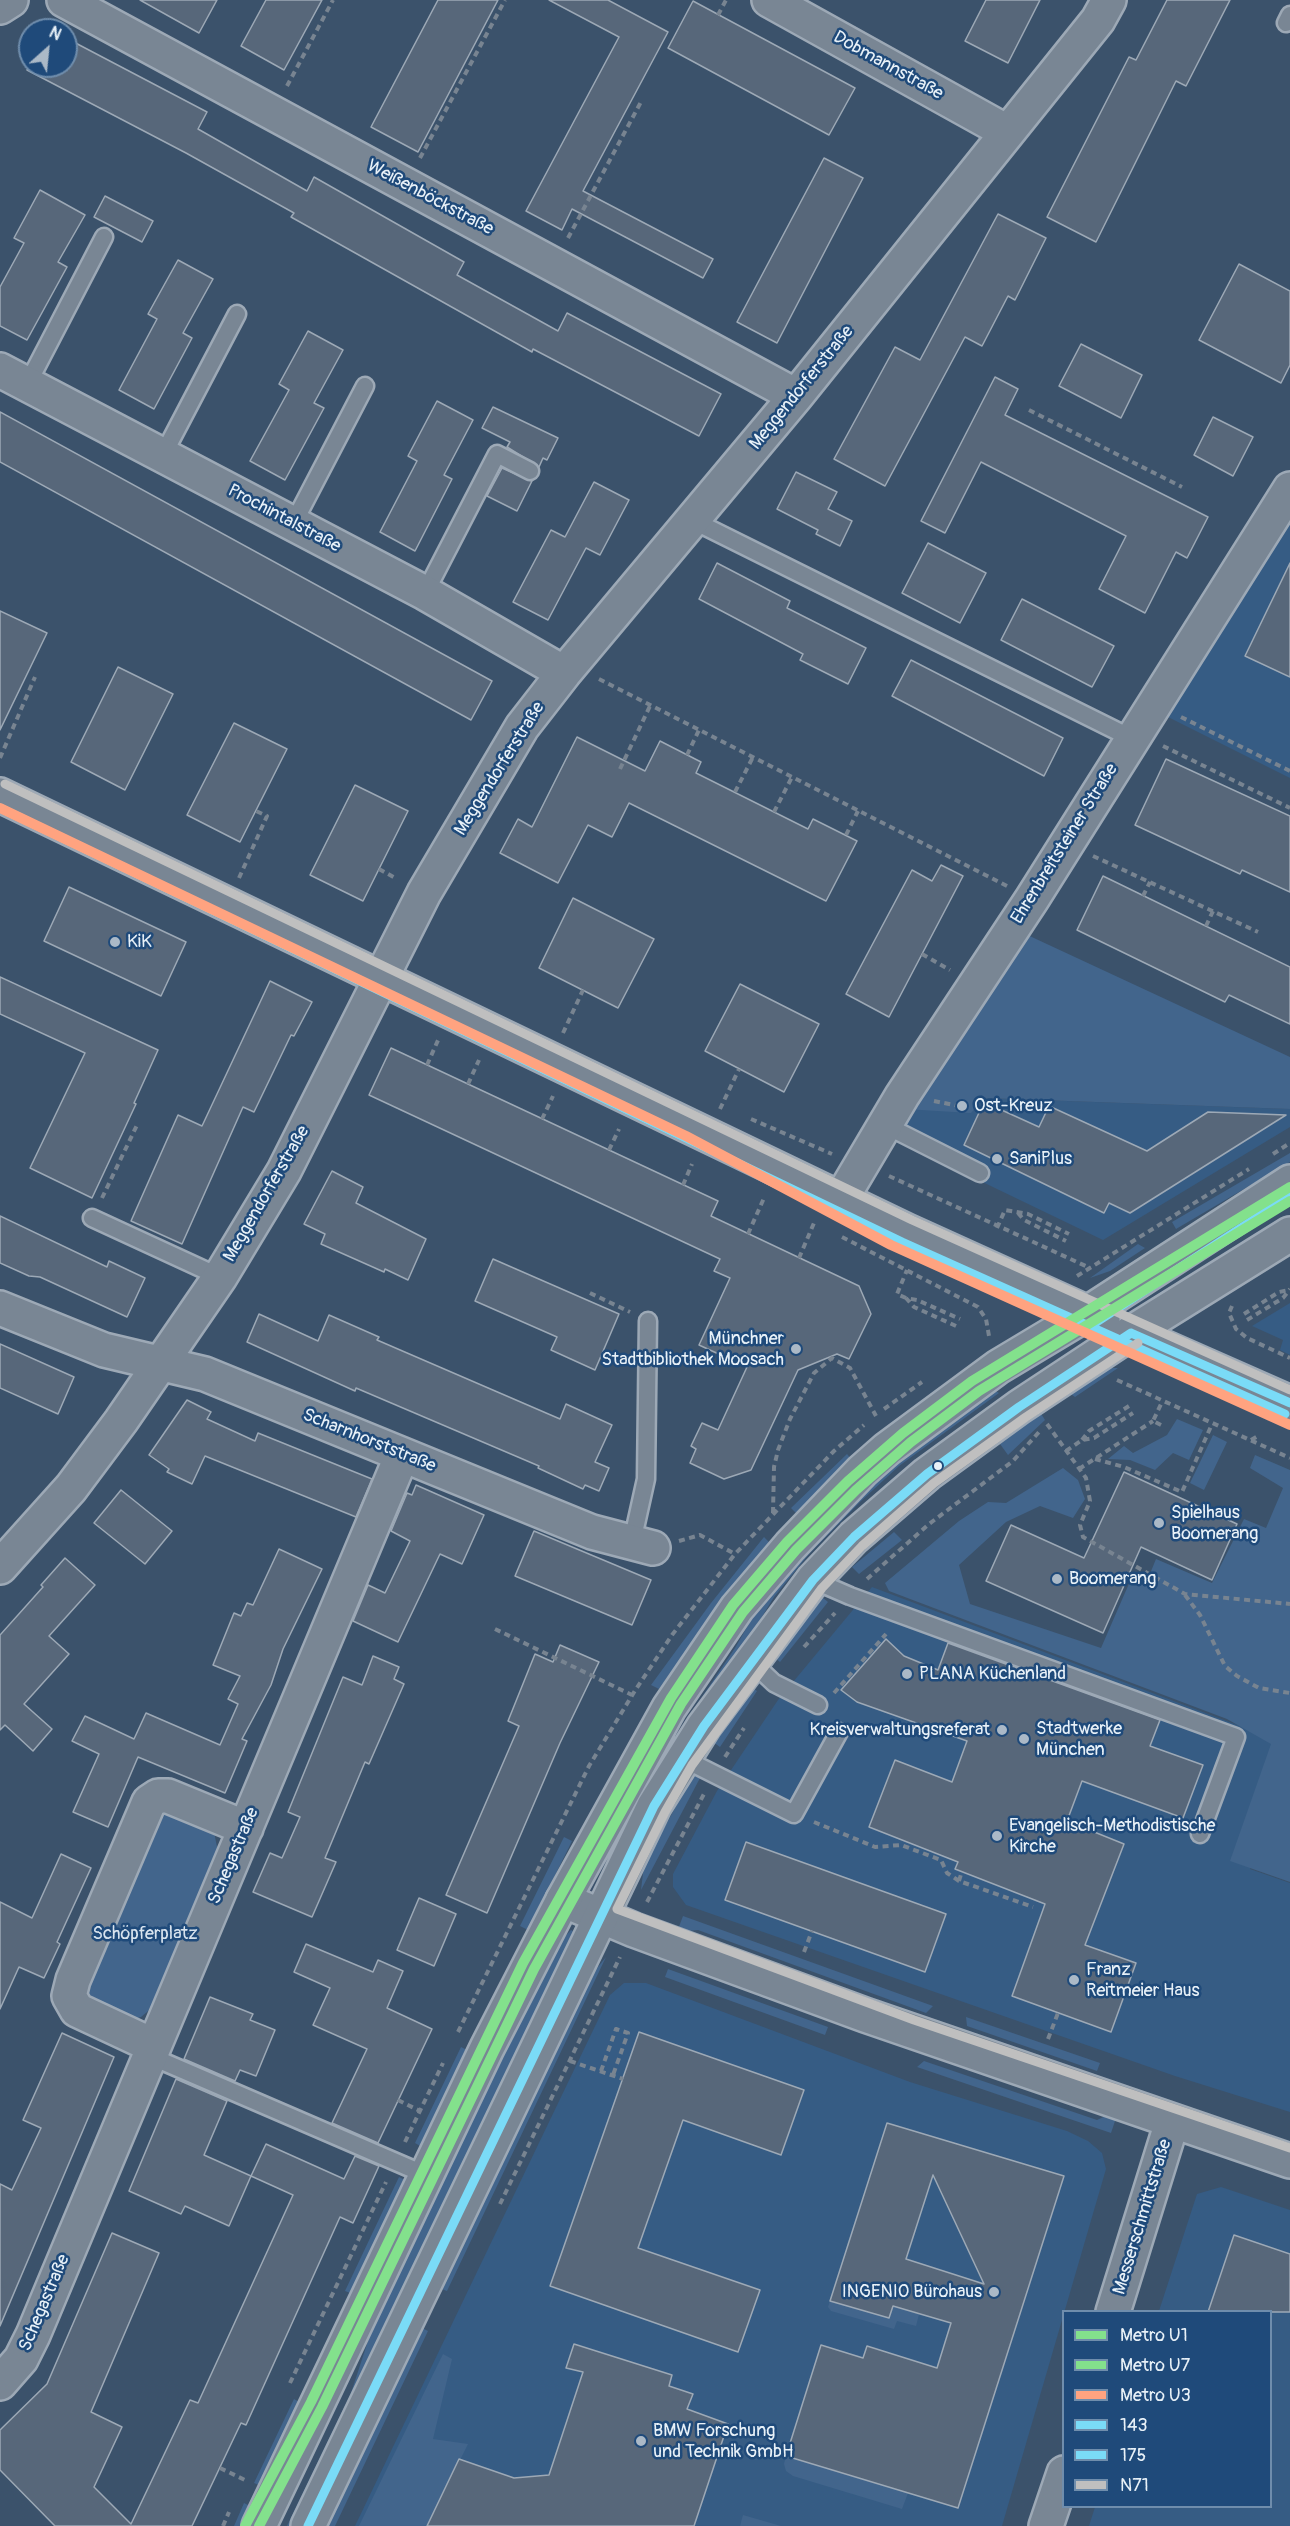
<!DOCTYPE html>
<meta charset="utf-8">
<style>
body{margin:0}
#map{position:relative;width:1290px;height:2526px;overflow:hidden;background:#3b526b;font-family:Pangolin,sans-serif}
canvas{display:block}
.legend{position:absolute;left:1062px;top:2310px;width:210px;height:198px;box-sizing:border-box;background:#1f4a7a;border:2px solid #6f8dac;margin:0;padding:8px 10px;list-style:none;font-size:18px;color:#e8f1f8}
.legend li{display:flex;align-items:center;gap:12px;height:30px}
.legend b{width:30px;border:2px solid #6f8dac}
.north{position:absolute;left:18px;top:18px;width:60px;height:60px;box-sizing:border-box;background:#1f4a7a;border:2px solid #6f8dac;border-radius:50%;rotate:27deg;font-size:16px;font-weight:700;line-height:24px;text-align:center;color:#e8f1f8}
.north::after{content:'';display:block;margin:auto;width:21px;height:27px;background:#abb9c7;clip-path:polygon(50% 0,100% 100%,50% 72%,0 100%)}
</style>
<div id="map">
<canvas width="1290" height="2526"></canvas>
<ul class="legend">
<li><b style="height:8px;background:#83e18c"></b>Metro U1</li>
<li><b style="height:8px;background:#83e18c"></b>Metro U7</li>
<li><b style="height:8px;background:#ffa380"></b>Metro U3</li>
<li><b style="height:8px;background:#7adbf7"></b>143</li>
<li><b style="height:8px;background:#7adbf7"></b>175</li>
<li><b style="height:8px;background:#bfbfbf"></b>N71</li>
</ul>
<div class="north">N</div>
</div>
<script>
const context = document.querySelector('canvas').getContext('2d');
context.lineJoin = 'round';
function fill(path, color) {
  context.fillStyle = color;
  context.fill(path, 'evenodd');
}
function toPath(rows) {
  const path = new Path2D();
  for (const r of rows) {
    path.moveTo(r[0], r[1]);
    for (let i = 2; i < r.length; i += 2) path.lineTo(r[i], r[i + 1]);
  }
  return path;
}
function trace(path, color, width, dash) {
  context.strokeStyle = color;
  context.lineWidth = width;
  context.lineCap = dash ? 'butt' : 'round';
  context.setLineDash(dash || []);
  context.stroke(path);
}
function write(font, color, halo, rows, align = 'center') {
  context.font = font + ' Pangolin,sans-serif';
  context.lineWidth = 5;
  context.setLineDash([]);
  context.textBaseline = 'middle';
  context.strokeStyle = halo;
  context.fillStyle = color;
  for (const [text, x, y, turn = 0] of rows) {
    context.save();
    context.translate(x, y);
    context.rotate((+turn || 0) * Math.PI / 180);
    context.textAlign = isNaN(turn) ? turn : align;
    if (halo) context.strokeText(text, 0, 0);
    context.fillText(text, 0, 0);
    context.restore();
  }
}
fill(toPath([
 [1290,499,1290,778,1158,712],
 [984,1098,1290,1109,1290,1127,1103,1240,889,1137,904,1109],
 [1290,1303,1290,1355,1280,1350,1283,1340,1252,1326],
 [872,1587,1290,1745,1290,1777,1250,1869,1290,1883,1290,2112,1175,2076,686,1905,673,1887,673,1874,717,1791,778,1700],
 [624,1983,646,1983,910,2082,1067,2131,1088,2141,1102,2153,1106,2169,1002,2526,355,2526,610,1995],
 [1221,2187,1290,2210,1290,2526,1089,2526,1095,2507,1270,2506,1270,2312,1159,2311,1197,2194]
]), '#365c84');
fill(toPath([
 [1021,932,1290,1057,1290,1109,984,1098,971,1113,904,1109],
 [1290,1153,1290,1162,1176,1229,1172,1222],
 [1138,1244,1145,1248,1110,1271,1090,1278],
 [1108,1368,1118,1368,1075,1397,1068,1392,1099,1371],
 [992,1389,999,1393,899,1466,861,1501,809,1554,774,1597,605,1874,603,1873,626,1820,663,1755,735,1648,767,1592,891,1464],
 [1040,1412,1045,1420,1008,1455,1000,1444],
 [1177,1419,1203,1430,1189,1460,1173,1453,1155,1470,1130,1460,1108,1459,1124,1446,1133,1453,1167,1435],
 [1213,1435,1227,1442,1204,1490,1190,1483],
 [847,1454,853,1461,798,1515,791,1508],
 [1255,1455,1290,1470,1290,1882,1230,1861,1271,1744,1227,1719,889,1591,885,1583,959,1521,988,1502,1006,1503,1063,1468,1078,1480,1085,1499,1073,1518,1040,1506,1006,1522,959,1565,970,1604,1101,1648,1131,1579,1145,1586,1156,1559,1212,1583,1244,1519,1266,1528,1283,1488,1250,1468],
 [894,1532,902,1540,859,1574,852,1567],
 [764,1537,771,1544,717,1608,659,1689,651,1685,711,1603],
 [822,1597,828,1602,780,1662,774,1657],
 [750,1686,757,1691,720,1747,713,1742],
 [693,1775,700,1778,641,1890,644,1865],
 [167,1810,214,1832,218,1852,153,2007,141,2017,128,2021,85,2000,85,1984,160,1813],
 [564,1837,572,1841,528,1930,520,1926],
 [683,1916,933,2006,926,2013,698,1930,677,1932],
 [571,1930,575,1932,295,2526,287,2526,351,2393,382,2298,556,1946],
 [606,1957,447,2291,439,2288,585,1983],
 [668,1969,828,2027,825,2035,665,1977],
 [966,2017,1100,2063,1097,2071,967,2026],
 [461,2047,469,2051,422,2147,415,2143],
 [924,2061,1097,2120,1108,2115,1116,2118,1111,2133,917,2067],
 [399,2177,407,2181,353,2294,345,2291],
 [830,2301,889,2318,893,2306,919,2314,916,2326,897,2321,894,2329,831,2311,828,2307],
 [420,2327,428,2331,335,2526,326,2526],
 [443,2354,452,2359,433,2439,468,2444,427,2526,359,2526],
 [294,2399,301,2403,261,2486,254,2483],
 [786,2456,908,2493,902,2509,793,2476,786,2471,784,2464],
 [244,2503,252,2507,243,2526,234,2526],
 [743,2515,781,2526,740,2526]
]), '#42658c');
const building = toPath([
 [140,0,217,0,199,33,140,0],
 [266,0,322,0,284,70,241,46,266,0],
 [438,0,498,0,418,152,371,127,438,0],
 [549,0,608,0,668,32,583,191,713,259,703,278,572,209,562,230,526,211,619,37,549,0],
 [986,0,1040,0,1008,63,965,41,986,0],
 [1167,0,1230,0,1186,86,1176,81,1096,242,1047,217,1129,57,1136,60,1167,0],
 [693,1,855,88,829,135,668,48,693,1],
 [66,38,207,112,198,129,307,191,314,177,464,262,457,275,558,331,567,313,721,394,699,436,533,349,532,352,291,217,294,213,186,153,27,70,30,65,66,66,66,38],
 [824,158,863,178,777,343,737,322,824,158],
 [40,190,85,215,58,262,67,267,27,340,0,326,0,287,24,243,14,238,40,190],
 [105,196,153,221,142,242,94,217,105,196],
 [998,214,1046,238,1015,300,1008,296,982,346,965,337,885,486,834,459,895,347,920,360,998,214],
 [178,260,213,279,183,333,192,338,154,409,119,390,157,319,148,314,178,260],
 [1239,264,1290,291,1290,365,1281,383,1199,340,1239,264],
 [308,331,343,350,314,403,324,408,285,480,250,461,289,390,279,384,308,331],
 [1081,344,1142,375,1121,418,1059,386,1081,344],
 [995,377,1018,389,1005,415,1208,517,1187,558,1176,552,1145,613,1099,589,1126,536,981,462,945,533,921,521,995,377],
 [437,401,473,420,444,475,452,479,415,551,380,532,417,461,408,456,437,401],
 [493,407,558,438,547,460,543,458,539,467,507,447,510,442,482,428,493,407],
 [0,412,492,681,471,720,0,462,0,412],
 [1213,417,1253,437,1233,476,1194,455,1213,417],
 [502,468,532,481,517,511,487,496,502,468],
 [796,472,837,492,828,509,852,521,840,546,816,534,818,530,777,509,796,472],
 [594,482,629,500,600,555,586,548,548,620,513,602,551,530,565,537,594,482],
 [928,543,986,573,960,623,902,593,928,543],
 [717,563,790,601,787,608,866,648,848,684,800,660,803,654,699,599,717,563],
 [1290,563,1290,677,1245,656,1290,563],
 [1022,599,1114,646,1092,687,1001,640,1022,599],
 [0,611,47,633,0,730,0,611],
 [911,660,1063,738,1044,776,892,696,911,660],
 [118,667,173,694,125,790,71,762,118,667],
 [234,723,287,749,240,842,187,815,234,723],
 [577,737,645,771,660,741,701,762,696,773,808,829,813,819,857,841,826,901,629,803,612,837,588,825,558,883,500,853,518,819,532,827,577,737],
 [1166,759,1290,816,1290,892,1242,870,1240,874,1135,825,1166,759],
 [355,785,408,811,363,901,310,875,355,785],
 [941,865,963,876,889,1017,846,994,912,870,932,881,941,865],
 [1103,876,1290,967,1290,1024,1229,995,1225,1002,1077,930,1103,876],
 [69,887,186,942,161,996,44,941,69,887],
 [573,898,654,939,618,1008,539,968,573,898],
 [0,977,158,1050,134,1103,136,1104,92,1198,30,1168,85,1053,0,1014,0,977],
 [270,981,312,1002,294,1036,291,1035,254,1112,243,1107,182,1244,131,1221,178,1115,202,1126,270,981],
 [740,984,819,1024,784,1092,705,1051,740,984],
 [391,1048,718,1201,711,1216,859,1286,871,1314,849,1359,837,1354,798,1370,751,1470,724,1479,690,1463,696,1449,691,1446,702,1423,718,1430,747,1367,699,1345,730,1278,714,1271,720,1259,369,1095,391,1048],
 [984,1102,1039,1127,1049,1106,1147,1151,1208,1112,1286,1115,1130,1213,1109,1203,1104,1213,964,1145,984,1102],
 [332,1171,363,1187,356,1203,426,1239,408,1280,385,1269,384,1272,321,1244,325,1234,304,1224,332,1171],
 [0,1216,107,1267,109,1261,145,1278,127,1317,40,1277,29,1276,0,1263,0,1216],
 [493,1259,619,1314,595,1370,551,1350,557,1337,475,1301,493,1259],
 [259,1314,318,1341,329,1315,379,1337,377,1340,560,1419,566,1404,612,1425,595,1462,609,1468,599,1491,585,1485,583,1489,538,1468,539,1466,356,1388,355,1391,247,1342,259,1314],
 [0,1344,74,1377,58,1414,0,1388,0,1344],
 [187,1400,211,1412,207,1419,255,1441,258,1433,372,1479,356,1517,205,1456,192,1484,167,1472,169,1469,149,1455,187,1400],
 [1124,1472,1237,1524,1212,1580,1141,1547,1103,1633,986,1581,1011,1525,1084,1558,1124,1472],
 [416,1485,484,1515,462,1564,440,1554,398,1642,353,1621,368,1585,385,1593,410,1541,391,1531,407,1493,412,1495,416,1485],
 [121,1490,172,1531,145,1564,94,1523,121,1490],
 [534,1531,651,1580,632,1625,515,1576,534,1531],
 [279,1549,322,1569,283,1649,271,1685,242,1739,247,1741,225,1793,138,1757,108,1827,73,1812,99,1754,72,1741,85,1716,134,1739,146,1713,220,1745,238,1704,228,1699,240,1676,213,1665,234,1613,241,1616,247,1603,253,1605,279,1549],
 [65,1558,95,1585,49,1636,69,1654,24,1704,52,1729,33,1751,5,1725,0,1730,0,1635,43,1587,41,1585,65,1558],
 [886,1639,904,1656,938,1670,948,1643,1160,1720,1150,1746,1203,1765,1183,1818,1082,1781,1067,1821,1124,1844,1085,1945,1136,1963,1111,2032,1012,1996,1045,1904,955,1869,958,1862,869,1827,895,1760,952,1782,967,1741,857,1702,841,1690,886,1639],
 [560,1645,599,1662,560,1743,487,1913,446,1895,519,1726,508,1721,535,1654,553,1662,560,1645],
 [373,1656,399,1667,394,1679,404,1684,369,1764,365,1762,325,1858,336,1862,312,1917,253,1892,270,1853,282,1858,300,1817,288,1812,343,1677,362,1685,373,1656],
 [746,1842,946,1914,925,1972,725,1900,746,1842],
 [61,1854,91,1868,57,1942,60,1944,44,1978,19,1967,0,2009,0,1902,32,1918,61,1854],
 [419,1898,456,1914,434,1966,397,1950,419,1898],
 [306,1944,373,1972,378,1960,403,1971,387,2008,432,2029,378,2143,332,2123,367,2049,313,2025,330,1988,294,1972,306,1944],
 [210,1997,253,2014,250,2020,275,2030,256,2076,240,2070,235,2081,184,2059,210,1997],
 [639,2032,804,2090,781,2155,683,2120,638,2248,760,2290,738,2352,550,2286,639,2032],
 [62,2033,114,2057,0,2326,0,2184,12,2190,41,2128,23,2120,62,2033],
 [176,2079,227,2101,204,2155,251,2176,229,2226,185,2206,181,2214,129,2191,176,2079],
 [887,2123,1064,2176,958,2508,786,2456,821,2345,863,2358,867,2346,937,2368,951,2323,893,2306,889,2318,830,2301,887,2123],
 [933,2175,984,2284,906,2259,933,2175],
 [266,2144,344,2179,355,2156,379,2166,353,2223,340,2217,246,2425,241,2423,192,2526,55,2526,0,2470,0,2430,47,2384,112,2233,159,2253,91,2412,122,2427,94,2487,131,2524,190,2400,198,2403,293,2195,251,2176,266,2144],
 [1234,2235,1290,2254,1290,2312,1208,2312,1234,2235],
 [574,2344,672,2375,669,2386,693,2394,687,2409,728,2424,694,2526,427,2526,459,2459,514,2478,549,2475,583,2372,566,2368,574,2344]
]);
fill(building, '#57677a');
trace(building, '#9da9b6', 1.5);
const lane = toPath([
 [1286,23,1290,15],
 [27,385,104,237],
 [163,455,237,314],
 [694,521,1131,738],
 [293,524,365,386],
 [425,593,497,454,530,471],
 [885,1125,980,1173],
 [92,1218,220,1277],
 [632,1542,646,1479,648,1321],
 [813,1580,850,1596,1236,1737,1200,1834],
 [752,1662,774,1683,818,1705],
 [682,1758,794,1814,839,1732],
 [150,2056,426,2175]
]);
const street = toPath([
 [64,0,796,396],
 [769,0,1007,132],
 [0,7,11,0],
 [0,370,425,593,564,673],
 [841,1199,902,1096,1032,899,1290,489],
 [0,1308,104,1350,205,1374,592,1532,653,1548],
 [1131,1333,1290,1403],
 [0,1567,71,1488,121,1421,220,1277,284,1171,424,893,522,727,564,673,796,396,1098,20,1109,0],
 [563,1900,634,1930,865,2015,1290,2161],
 [154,2046,77,2010,69,1996,73,1980,149,1802,158,1796,168,1796,246,1828],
 [1113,2312,1172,2122],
 [0,2383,21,2359,33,2335,402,1455],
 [1046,2526,1064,2473]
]);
const secondary = toPath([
 [0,795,907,1231,1103,1320],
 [259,2526,487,2048,563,1900,669,1708,737,1608,790,1546,862,1471,887,1449,998,1367,1088,1313,1290,1182],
 [308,2526,654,1806,704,1726,813,1580,854,1537,927,1474,1019,1407,1131,1333,1290,1234]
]);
trace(lane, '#9da9b6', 21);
trace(street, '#9da9b6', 38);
trace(secondary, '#9da9b6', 38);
trace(toPath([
 [718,15,726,0],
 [287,86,333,0],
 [420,158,505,0],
 [568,238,642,100],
 [1029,410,1182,487],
 [599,679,1007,886],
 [1181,717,1290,771],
 [1163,746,1290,808],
 [687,755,699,730],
 [0,758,35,677],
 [620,769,650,706],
 [735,792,753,757],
 [774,812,792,777],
 [846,835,858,811],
 [1093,856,1258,932],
 [379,869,397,879],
 [239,878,267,816,256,811],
 [1143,896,1150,882],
 [1206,926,1213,911],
 [922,954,950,970],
 [563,1033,583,990],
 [427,1065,439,1038],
 [468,1084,479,1060],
 [934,1101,959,1106],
 [720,1109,739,1069],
 [542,1119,553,1096],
 [751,1119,832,1154],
 [609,1150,619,1129],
 [1273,1154,1290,1143],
 [889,1176,1090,1268],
 [683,1185,692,1164],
 [102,1198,138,1123],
 [1018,1213,1024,1220,1066,1241],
 [997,1228,1005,1210,1028,1214,1069,1234],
 [748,1234,764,1198],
 [842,1237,978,1307,986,1319,989,1336],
 [799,1258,814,1223],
 [1077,1276,1249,1169],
 [590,1293,630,1312],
 [906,1298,897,1294,907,1270],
 [1232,1306,1229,1313,1236,1329,1247,1338,1290,1358],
 [1244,1314,1279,1292,1289,1290],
 [1247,1320,1283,1298,1290,1289],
 [956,1326,914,1307,906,1298,917,1300,960,1319],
 [1117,1380,1290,1458],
 [884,1409,922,1382],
 [1047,1424,1086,1478,1090,1501,1080,1525,1083,1537,1185,1594,1290,1604],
 [1161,1425,1153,1421,1162,1402],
 [1082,1440,1089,1431,1129,1406],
 [1251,1440,1258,1436],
 [1066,1451,1082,1440,1094,1438,1133,1413],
 [1095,1459,1124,1467,1182,1492,1212,1424],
 [1079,1469,1153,1421],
 [773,1513,774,1467,778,1450,790,1419,814,1373,832,1358,850,1368,876,1416],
 [679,1541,700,1535,735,1554],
 [867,1579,929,1524,1013,1461,1039,1432],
 [1185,1595,1200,1615,1225,1666,1237,1676,1259,1688,1290,1693],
 [495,1629,632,1695],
 [804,1647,835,1613],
 [834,1693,886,1634],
 [725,1757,744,1728],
 [814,1822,875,1847,901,1845,941,1860,947,1873,959,1881,1033,1907],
 [959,1881,962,1871],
 [647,1902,705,1792],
 [804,1952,812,1931],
 [458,2032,589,1766,636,1689,672,1635,735,1554,834,1451,864,1425],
 [1048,2039,1058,2013],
 [570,2061,623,2079],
 [601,2071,616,2029,628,2033,613,2075],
 [398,2100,420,2111],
 [405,2142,443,2063],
 [500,2204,620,1957],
 [290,2383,386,2182],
 [220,2468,245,2480],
 [223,2526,229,2512]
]), '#788491', 4, [6, 4.5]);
trace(lane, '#798694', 16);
trace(street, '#798694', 33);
trace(secondary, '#798694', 33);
trace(toPath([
 [1131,1333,1290,1403],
 [308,2526,654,1806,704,1726,813,1580,854,1537,927,1474,1019,1407,1131,1333]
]), '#7adbf7', 9);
trace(toPath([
 [0,808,902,1242,1285,1414],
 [1095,1323,1290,1196]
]), '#7adbf7', 9);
trace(toPath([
 [5,784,912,1220,1290,1390],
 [1138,1343,1026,1417,934,1483,862,1546,822,1588,692,1765,665,1812,617,1909,914,2020,1290,2148]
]), '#bfbfbf', 9);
trace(toPath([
 [245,2526,311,2402,523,1963,671,1698,733,1605,787,1542,848,1481,903,1433,972,1381,1290,1187]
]), '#83e18c', 10);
trace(toPath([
 [259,2526,322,2407,534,1969,681,1704,743,1612,796,1550,856,1490,911,1442,979,1391,1290,1201]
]), '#83e18c', 10);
trace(toPath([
 [0,808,686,1136,891,1245,1290,1425]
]), '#ffa380', 10);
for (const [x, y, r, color] of [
 [115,942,6,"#abb9c7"],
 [962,1106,6,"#abb9c7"],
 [997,1159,6,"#abb9c7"],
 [796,1349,6,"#abb9c7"],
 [938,1466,5,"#e8f1f8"],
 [1159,1523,6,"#abb9c7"],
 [1057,1579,6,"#abb9c7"],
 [907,1674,6,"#abb9c7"],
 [1002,1730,6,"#abb9c7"],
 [1024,1739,6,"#abb9c7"],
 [997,1836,6,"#abb9c7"],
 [1074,1980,6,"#abb9c7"],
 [994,2292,6,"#abb9c7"],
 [641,2441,6,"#abb9c7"]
]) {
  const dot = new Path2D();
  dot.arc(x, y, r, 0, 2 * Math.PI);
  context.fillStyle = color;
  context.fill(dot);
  trace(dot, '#1f4a7a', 2);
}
write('18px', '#e8f1f8', '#1f4a7a', [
 ["Dobmannstraße",888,66,29],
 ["Weißenböckstraße",430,198,28],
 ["Meggendorferstraße",802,388,-51],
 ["Prochintalstraße",284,519,28],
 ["Meggendorferstraße",500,769,-58],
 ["Ehrenbreitsteiner Straße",1065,844,-58],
 ["Meggendorferstraße",267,1194,-60],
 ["Scharnhorststraße",369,1441,22],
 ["Schegastraße",234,1856,-67],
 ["Messerschmittstraße",1143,2217,-73],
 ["Schegastraße",45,2303,-67]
]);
write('18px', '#e8f1f8', '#1f4a7a', [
 ["KiK",127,942],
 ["Ost-Kreuz",974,1106],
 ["SaniPlus",1009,1159],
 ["Münchner",784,1339,"right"],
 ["Stadtbibliothek Moosach",784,1360,"right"],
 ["Spielhaus",1171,1513],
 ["Boomerang",1171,1534],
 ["Boomerang",1069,1579],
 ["PLANA Küchenland",919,1674],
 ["Stadtwerke",1036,1729],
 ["München",1036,1750],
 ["Kreisverwaltungsreferat",990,1730,"right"],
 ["Evangelisch-Methodistische",1009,1826],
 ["Kirche",1009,1847],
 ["Franz",1086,1970],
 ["Reitmeier Haus",1086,1991],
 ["INGENIO Bürohaus",982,2292,"right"],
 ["BMW Forschung",653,2431],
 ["und Technik GmbH",653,2452]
], 'left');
write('18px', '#d8e3ee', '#1f4a7a', [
 ["Schöpferplatz",145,1934]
]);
</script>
